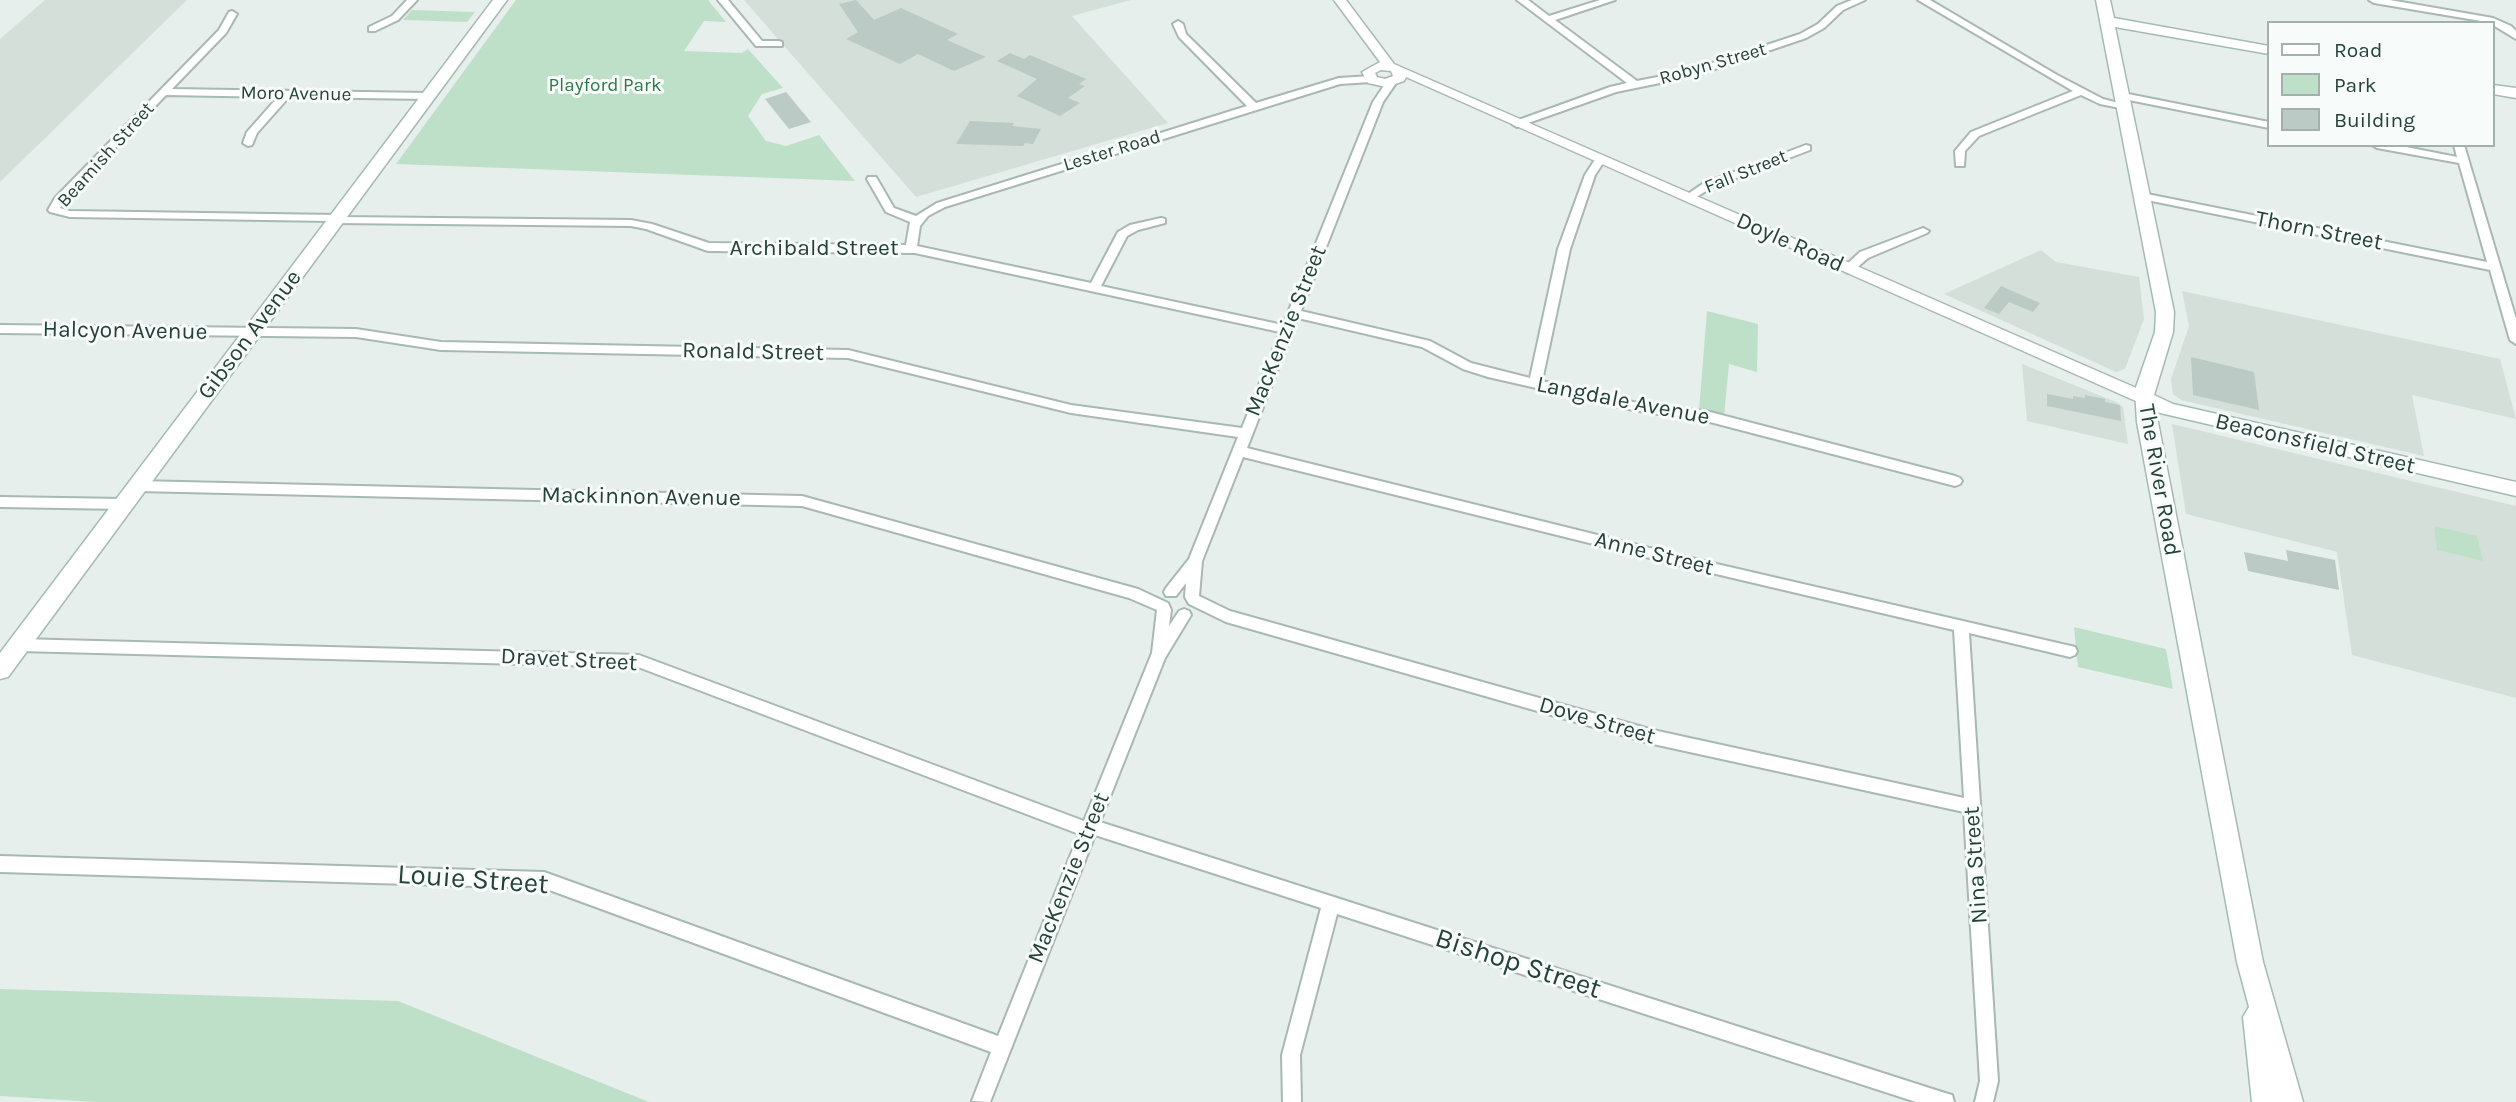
<!DOCTYPE html>
<style>
body{margin:0}
#map{position:relative;width:2516px;height:1102px;overflow:hidden;background:#e6efeb;font-family:Karla,sans-serif}
canvas{display:block}
.legend{position:absolute;left:2267px;top:21px;width:228px;height:126px;box-sizing:border-box;background:#f7fbf9;border:2px solid #a3b1ad;margin:0;padding:9px 12px;list-style:none;font-size:21px;color:#24423a}
.legend li{display:flex;align-items:center;gap:14px;height:35px}
.legend b{width:35px;border:2px solid #a3b1ad}
</style>
<div id="map">
<canvas width="2516" height="1102"></canvas>
<ul class="legend">
<li><b style="height:9px;background:#fff"></b>Road</li>
<li><b style="height:19px;background:#bfe0c8"></b>Park</li>
<li><b style="height:19px;background:#bbcac4"></b>Building</li>
</ul>
</div>
<script>
const context = document.querySelector('canvas').getContext('2d');
context.lineJoin = 'round';
function fill(path, color) {
  context.fillStyle = color;
  context.fill(path, 'evenodd');
}
function toPath(rows) {
  const path = new Path2D();
  for (const r of rows) {
    path.moveTo(r[0], r[1]);
    for (let i = 2; i < r.length; i += 2) path.lineTo(r[i], r[i + 1]);
  }
  return path;
}
function trace(path, color, width, dash) {
  context.strokeStyle = color;
  context.lineWidth = width;
  context.lineCap = dash ? 'butt' : 'round';
  context.setLineDash(dash || []);
  context.stroke(path);
}
function write(font, color, halo, rows, align = 'center') {
  context.font = font + ' Karla,sans-serif';
  context.lineWidth = 6;
  context.setLineDash([]);
  context.textBaseline = 'middle';
  context.strokeStyle = halo;
  context.fillStyle = color;
  for (const [text, x, y, turn = 0] of rows) {
    context.save();
    context.translate(x, y);
    context.rotate((+turn || 0) * Math.PI / 180);
    context.textAlign = isNaN(turn) ? turn : align;
    if (halo) context.strokeText(text, 0, 0);
    context.fillText(text, 0, 0);
    context.restore();
  }
}
fill(toPath([
 [45,0,187,0,0,182,0,39],
 [744,0,1131,0,1072,16,1168,123,916,197],
 [2041,250,2056,262,2139,277,2144,319,2125,369,2116,372,1944,294],
 [2182,291,2500,359,2516,419,2412,395,2424,456,2181,400,2173,394,2171,379,2189,326],
 [2022,364,2116,402,2123,407,2128,444,2027,421],
 [2172,424,2516,506,2516,698,2352,655,2337,552,2186,514]
]), '#d4dfda');
fill(toPath([
 [516,0,708,0,726,22,704,21,684,51,742,53,748,49,783,88,762,94,748,116,766,141,786,146,819,135,855,181,396,164],
 [412,10,475,12,467,22,403,20],
 [1707,311,1758,324,1757,372,1729,364,1724,416,1699,411],
 [2434,526,2477,536,2483,561,2437,550],
 [2074,627,2166,649,2173,689,2078,667],
 [0,989,398,1001,649,1102,95,1102,0,1096]
]), '#bfe0c8');
fill(toPath([
 [856,0,874,20,901,8,958,34,947,40,986,57,954,71,918,54,900,64,846,39,858,32,839,4],
 [1010,53,1024,59,1030,55,1086,79,1079,84,1085,86,1068,98,1080,103,1060,116,1017,96,1037,79,997,61],
 [786,92,811,122,789,129,765,99],
 [970,121,1014,123,1012,126,1041,129,1033,144,1025,143,1023,146,956,144],
 [2001,286,2040,303,2033,312,2009,302,1999,314,1984,308],
 [2191,357,2254,372,2259,410,2193,395],
 [2047,394,2073,399,2073,396,2085,398,2085,395,2105,399,2105,402,2120,405,2121,421,2047,406],
 [2286,550,2335,560,2339,590,2248,571,2244,552,2288,561]
]), '#bbcac4');
const minor = toPath([
 [407,0,417,0,398,20,375,31,369,31,369,27,392,16,407,0],
 [718,0,728,0,762,41,779,41,782,42,782,46,756,46,718,0],
 [1517,0,1528,0,1549,16,1600,0,1615,0,1555,20,1637,81,1688,71,1800,34,1818,24,1837,6,1852,0,1865,0,1843,10,1824,28,1806,38,1694,76,1616,92,1517,127,1512,124,1513,122,1610,87,1627,83,1517,0],
 [1918,0,1930,0,2057,75,2103,99,2130,106,2125,109,2100,104,2081,95,1979,136,1965,151,1964,166,1956,166,1955,151,1971,132,2073,91,1918,0],
 [2369,0,2390,0,2493,18,2511,26,2516,31,2516,39,2493,25,2493,23,2374,3,2369,0],
 [232,11,237,14,226,33,172,89,428,93,433,96,428,99,289,97,257,133,252,145,248,146,243,143,247,132,278,97,166,95,64,201,60,208,70,211,337,215,342,217,631,220,652,224,709,243,906,245,910,222,886,212,867,179,868,177,876,177,894,208,916,216,937,203,1247,106,1179,37,1173,24,1178,21,1183,24,1186,34,1256,103,1339,78,1371,76,1376,79,1371,82,1340,84,945,207,928,216,920,226,917,246,1091,283,1118,232,1130,225,1161,218,1165,219,1165,223,1138,230,1127,236,1101,286,1283,325,1373,102,1387,81,1391,80,1396,83,1383,102,1301,311,1430,341,1471,363,1530,378,1558,249,1585,175,1596,158,1604,158,1605,160,1595,175,1570,249,1542,381,1633,402,1710,412,1955,476,1960,478,1962,481,1960,484,1955,486,1710,422,1633,410,1488,377,1463,369,1422,347,1298,318,1247,448,1682,556,2075,647,2077,651,2075,655,2070,657,1969,633,1998,1081,1993,1102,1975,1102,1980,1081,1964,812,1653,744,1226,622,1189,604,1185,597,1186,583,1176,596,1166,596,1164,592,1166,588,1189,559,1238,437,1071,413,848,358,441,350,356,337,0,333,0,325,356,329,441,342,848,350,1071,405,1242,428,1280,332,915,253,708,251,646,229,631,226,335,223,330,221,70,217,50,212,48,210,55,198,219,30,229,12,232,11],
 [1243,457,1682,566,1954,630,1964,798,1653,730,1230,611,1199,596,1202,561,1243,457],
 [2123,93,2269,122,2269,128,2119,98,2118,96,2123,93],
 [1806,145,1810,146,1810,150,1712,187,1692,200,1688,201,1682,198,1704,183,1806,145],
 [2372,145,2396,145,2457,157,2454,145,2464,145,2516,319,2516,344,2510,340,2490,270,2142,199,2137,196,2142,193,2487,262,2459,163,2377,148,2372,145],
 [1923,228,1929,231,1927,233,1868,258,1852,272,1848,273,1842,269,1860,252,1923,228],
 [137,481,802,496,1138,589,1168,603,1171,610,1169,626,1179,611,1184,609,1189,611,1191,615,1165,658,1100,822,1945,1093,1952,1095,1954,1102,1916,1102,1337,914,1300,1055,1301,1102,1283,1102,1282,1055,1321,908,1095,835,990,1102,972,1101,991,1052,544,888,0,872,0,856,544,872,998,1036,1079,834,638,667,19,651,14,649,12,645,14,641,19,639,639,655,1084,821,1152,653,1157,610,1129,598,802,506,137,491,130,486,137,481],
 [0,497,124,499,131,504,124,509,0,507,0,497]
]);
const tertiary = toPath([
 [1334,0,1346,0,1394,64,2150,394,2152,398,2150,402,2138,402,1406,77,1404,81,1386,87,1368,83,1362,72,1380,62,1334,0],
 [1381,70,1391,71,1393,76,1385,79,1377,77,1375,73,1381,70]
]);
const secondary = toPath([
 [493,0,507,0,8,677,0,679,0,653,493,0],
 [2096,0,2110,0,2114,18,2269,46,2269,54,2115,27,2174,312,2173,332,2154,395,2173,404,2516,482,2516,496,2156,412,2263,962,2303,1102,2252,1102,2243,1017,2249,1007,2237,962,2137,422,2135,390,2155,332,2156,312,2096,0],
 [2493,85,2516,88,2516,98,2493,94,2493,85]
]);
trace(minor, '#a8b8b2', 4);
trace(tertiary, '#a8b8b2', 3);
trace(secondary, '#a4bbb3', 3);
fill(minor, '#fff');
fill(tertiary, '#fff');
fill(secondary, '#fff');
write('19px', '#24423a', '#f7fbf9', [
 ["Robyn Street",1713,64,-16],
 ["Moro Avenue",296,94,1],
 ["Lester Road",1112,151,-17],
 ["Beamish Street",106,155,-48],
 ["Fall Street",1746,172,-22]
]);
write('19px', '#2d7a4b', '#f7fbf9', [
 ["Playford Park",605,86]
]);
write('23px', '#24423a', '#f7fbf9', [
 ["Thorn Street",2319,231,11],
 ["Doyle Road",1790,243,24],
 ["Archibald Street",814,248],
 ["Halcyon Avenue",125,331,1],
 ["MacKenzie Street",1286,331,-68],
 ["Gibson Avenue",250,335,-53],
 ["Ronald Street",753,352,1],
 ["Langdale Avenue",1623,401,11],
 ["Beaconsfield Street",2315,444,13],
 ["The River Road",2159,480,80],
 ["Mackinnon Avenue",641,497,1],
 ["Anne Street",1654,554,14],
 ["Dravet Street",569,660,3],
 ["Dove Street",1597,721,16],
 ["Nina Street",1976,865,-94],
 ["MacKenzie Street",1069,878,-68]
]);
write('28px', '#24423a', '#f7fbf9', [
 ["Louie Street",473,880,4],
 ["Bishop Street",1518,964,18]
]);
</script>
